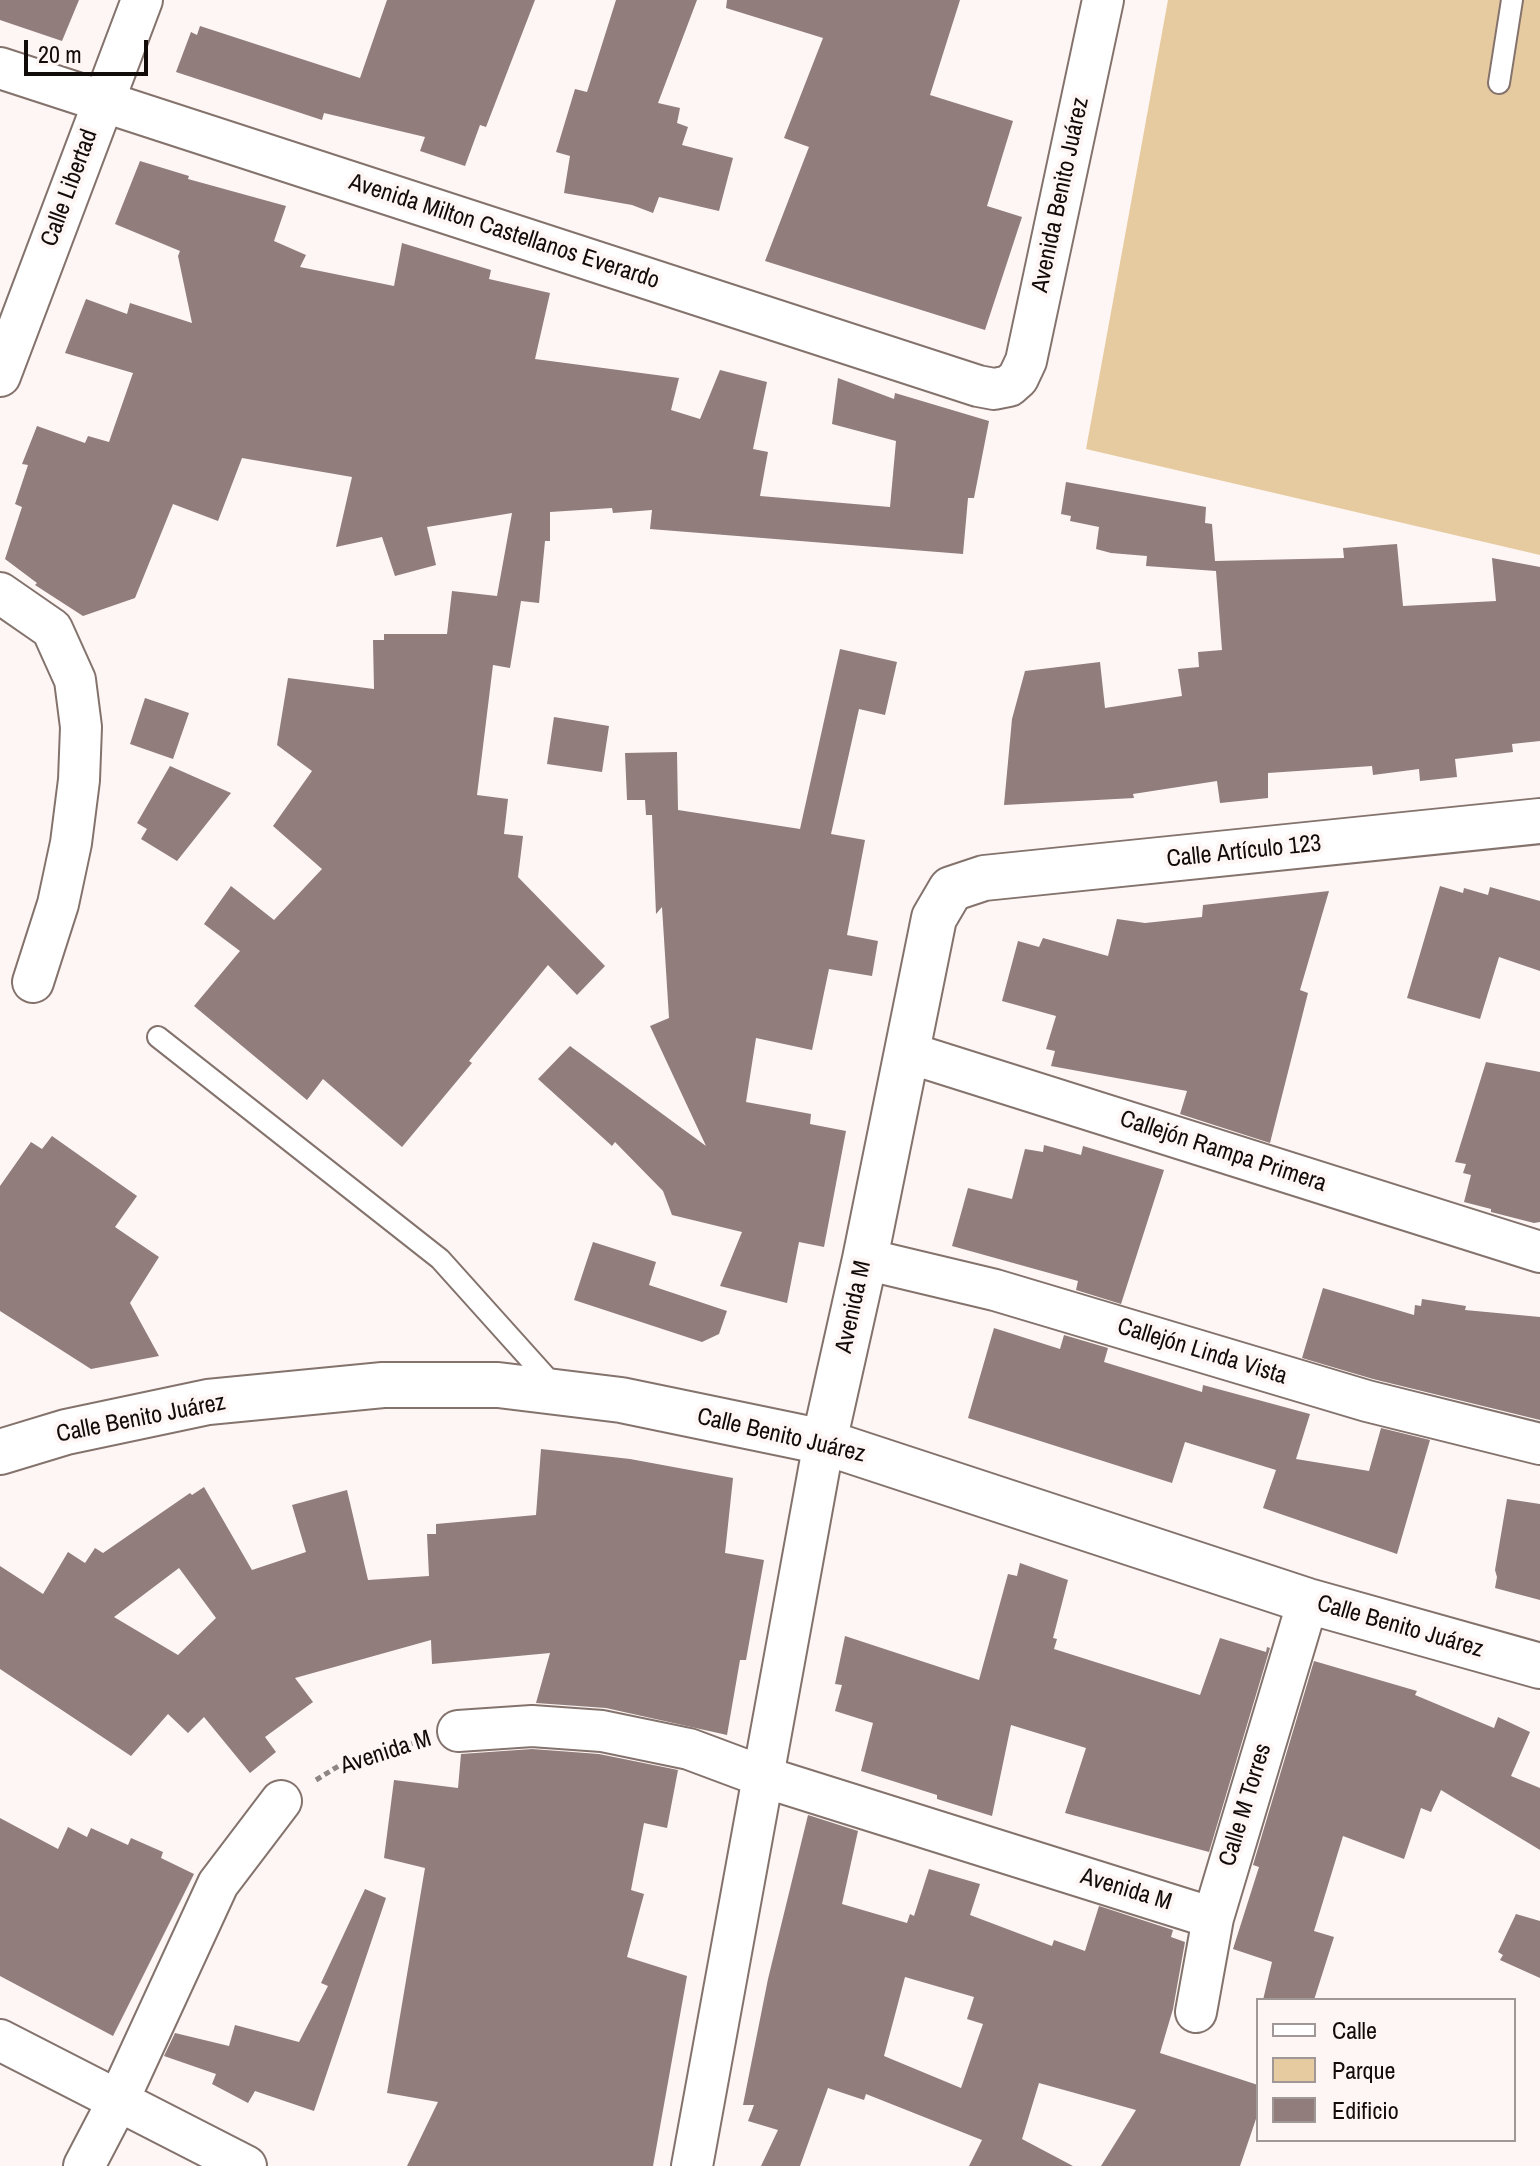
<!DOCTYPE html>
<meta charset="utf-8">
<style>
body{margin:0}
#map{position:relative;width:1540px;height:2166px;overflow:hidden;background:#fef6f4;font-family:"Archivo Narrow",sans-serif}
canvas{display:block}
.legend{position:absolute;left:1256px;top:1998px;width:260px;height:144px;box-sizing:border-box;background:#fef6f4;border:2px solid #9f9896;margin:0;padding:10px 14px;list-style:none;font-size:24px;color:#110b09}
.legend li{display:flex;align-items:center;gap:16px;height:40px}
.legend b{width:40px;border:2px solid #9f9896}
.scale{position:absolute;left:24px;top:40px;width:124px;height:36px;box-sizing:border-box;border:4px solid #110b09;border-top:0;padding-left:10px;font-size:24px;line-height:28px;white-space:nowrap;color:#110b09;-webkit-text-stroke:6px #fef6f4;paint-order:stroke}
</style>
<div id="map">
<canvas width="1540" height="2166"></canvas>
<ul class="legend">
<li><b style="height:10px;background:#fff"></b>Calle</li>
<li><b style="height:22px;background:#e7cba0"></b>Parque</li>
<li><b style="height:22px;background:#907d7c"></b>Edificio</li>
</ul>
<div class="scale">20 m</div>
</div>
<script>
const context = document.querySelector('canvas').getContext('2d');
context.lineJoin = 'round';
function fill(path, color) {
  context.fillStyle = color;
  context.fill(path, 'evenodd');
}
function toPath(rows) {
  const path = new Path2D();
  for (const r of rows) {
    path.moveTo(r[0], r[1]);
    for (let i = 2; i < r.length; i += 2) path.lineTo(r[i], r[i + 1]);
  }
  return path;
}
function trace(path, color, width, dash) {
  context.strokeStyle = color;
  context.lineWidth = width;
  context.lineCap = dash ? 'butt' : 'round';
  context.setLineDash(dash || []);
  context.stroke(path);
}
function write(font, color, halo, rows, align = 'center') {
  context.font = font + ' "Archivo Narrow",sans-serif';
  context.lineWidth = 8;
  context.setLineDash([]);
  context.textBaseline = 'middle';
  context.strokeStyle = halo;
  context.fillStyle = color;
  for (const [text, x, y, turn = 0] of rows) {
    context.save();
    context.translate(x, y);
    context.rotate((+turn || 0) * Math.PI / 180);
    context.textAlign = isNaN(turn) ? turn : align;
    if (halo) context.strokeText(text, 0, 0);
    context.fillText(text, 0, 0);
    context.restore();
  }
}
fill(toPath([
 [1168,0,1540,0,1540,555,1086,449]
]), '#e7cba0');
fill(toPath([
 [0,0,79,0,62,41,0,20],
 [387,0,535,0,486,127,480,125,465,166,420,151,425,137,324,113,322,120,176,72,191,32,197,35,200,26,360,78],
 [616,0,697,0,658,103,680,108,677,123,688,127,682,145,733,158,719,211,659,197,653,213,632,205,564,193,570,156,556,152,575,89,587,92],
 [727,0,960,0,930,95,1013,121,987,206,1022,217,985,330,765,261,809,147,784,138,823,38,726,8],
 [140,161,189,176,188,179,286,206,274,241,306,255,300,267,394,286,402,243,491,270,489,279,550,293,535,359,679,378,671,410,700,419,720,370,767,382,753,449,768,452,760,496,890,507,896,441,832,424,838,378,894,399,895,393,989,421,974,498,968,498,963,554,650,529,652,510,613,513,612,508,550,512,550,541,545,541,539,603,521,601,510,668,493,665,477,795,508,799,504,834,523,836,518,877,605,966,577,995,548,965,469,1061,472,1063,402,1147,323,1079,307,1100,194,1006,240,951,204,924,231,886,274,920,322,869,273,826,312,771,277,745,288,678,374,689,373,640,384,640,384,634,447,634,452,591,497,596,512,513,427,527,436,565,395,576,382,537,336,547,352,477,242,458,218,521,173,504,135,598,83,616,35,585,37,583,5,559,22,507,15,504,28,465,22,464,37,426,85,443,88,436,109,442,133,373,65,353,86,299,127,314,130,303,192,323,178,256,180,251,115,224],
 [1066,482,1206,507,1205,523,1212,524,1215,561,1344,558,1343,548,1397,544,1403,606,1496,601,1492,558,1540,567,1540,741,1512,744,1513,752,1455,759,1457,777,1420,781,1419,769,1373,775,1372,766,1268,773,1268,798,1220,803,1217,781,1133,794,1134,798,1004,805,1012,719,1025,671,1100,662,1105,708,1182,696,1178,669,1199,667,1198,652,1222,650,1216,571,1146,566,1147,556,1111,553,1096,549,1099,527,1070,521,1071,516,1061,514],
 [840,649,897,662,885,715,859,709,831,834,865,840,847,935,878,941,872,976,829,969,812,1050,756,1038,746,1102,811,1114,810,1124,846,1131,824,1247,799,1242,787,1303,720,1286,742,1232,672,1215,663,1191,615,1142,612,1146,538,1079,570,1046,706,1146,650,1026,669,1018,662,907,656,914,652,815,646,815,645,800,627,800,625,753,677,752,678,810,800,829],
 [145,698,189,713,173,759,130,744],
 [554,717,609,726,602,772,547,764],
 [170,766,231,793,177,861,141,839,147,829,137,823],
 [1440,886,1463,893,1464,888,1488,895,1490,887,1540,901,1540,971,1499,957,1480,1019,1407,998],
 [1329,891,1300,990,1308,993,1270,1143,1180,1114,1187,1091,1051,1066,1055,1051,1046,1049,1056,1016,1002,1001,1018,941,1039,947,1043,938,1108,956,1117,919,1145,923,1202,917,1203,905],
 [1486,1062,1540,1072,1540,1222,1534,1223,1491,1212,1491,1209,1464,1202,1471,1175,1463,1173,1466,1164,1455,1162],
 [52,1136,137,1196,115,1227,159,1257,130,1303,159,1356,91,1369,0,1311,0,1186,31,1142,42,1149],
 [1044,1145,1081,1155,1083,1146,1164,1170,1121,1304,1076,1290,1078,1281,952,1246,968,1188,1012,1199,1025,1149,1043,1152],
 [593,1242,656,1262,649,1285,727,1311,719,1334,702,1342,574,1300],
 [1323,1288,1414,1315,1415,1305,1421,1306,1422,1299,1466,1306,1465,1310,1540,1317,1540,1420,1373,1379,1302,1358],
 [994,1328,1060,1349,1064,1335,1108,1348,1104,1362,1202,1392,1203,1385,1310,1414,1296,1459,1369,1471,1381,1428,1430,1440,1397,1554,1263,1508,1276,1470,1185,1442,1172,1483,968,1418],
 [541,1449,630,1459,733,1478,725,1553,764,1560,746,1660,740,1660,727,1735,606,1708,536,1703,550,1653,432,1664,431,1640,295,1678,313,1702,265,1737,276,1752,250,1773,204,1717,188,1733,168,1714,131,1756,0,1669,0,1566,43,1594,68,1552,85,1563,95,1548,103,1553,190,1493,192,1495,204,1487,252,1570,306,1552,292,1505,347,1490,368,1580,429,1576,427,1534,436,1534,436,1524,536,1515],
 [179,1568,216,1618,178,1655,114,1617],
 [1507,1499,1540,1504,1540,1600,1495,1588,1497,1577,1495,1570],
 [1020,1563,1068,1580,1053,1638,1057,1639,1054,1649,1200,1695,1220,1638,1266,1652,1267,1647,1270,1648,1209,1852,1065,1813,1086,1748,1011,1725,992,1816,937,1799,937,1795,861,1771,873,1723,835,1711,842,1685,835,1684,845,1636,979,1680,1008,1574,1017,1576],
 [1314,1661,1417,1691,1415,1695,1494,1728,1498,1717,1530,1732,1511,1776,1540,1788,1540,1850,1441,1790,1431,1812,1421,1808,1404,1859,1343,1836,1314,1931,1334,1937,1314,2000,1263,2000,1272,1962,1233,1949,1259,1867,1253,1865],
 [532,1749,599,1754,678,1770,667,1828,644,1823,631,1890,644,1894,627,1957,687,1976,653,2166,407,2166,438,2102,387,2093,425,1868,384,1858,394,1780,458,1788,461,1754],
 [808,1815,858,1831,842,1904,907,1923,910,1914,914,1916,929,1869,980,1884,970,1915,1052,1946,1054,1940,1085,1951,1099,1906,1173,1930,1171,1937,1185,1942,1173,2009,1160,2053,1258,2085,1258,2113,1240,2166,1101,2166,1136,2110,1039,2083,1022,2139,1073,2166,969,2166,982,2140,866,2094,864,2100,828,2088,800,2166,761,2166,778,2130,748,2121,754,2105,743,2105,768,1979],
 [905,1977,974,1997,967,2019,983,2024,961,2088,884,2056],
 [0,1818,58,1849,68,1827,87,1837,91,1828,128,1845,131,1838,163,1852,161,1858,194,1874,113,2036,0,1976],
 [365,1889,386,1898,314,2111,255,2091,248,2103,212,2084,216,2074,164,2056,175,2033,229,2046,235,2025,299,2042,328,1986,321,1983],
 [1516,1914,1540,1921,1540,1978,1500,1960,1503,1955,1498,1952]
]), '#907d7c');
const service = toPath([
 [1499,83,1512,0],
 [158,1037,440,1259,555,1387]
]);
const minor = toPath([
 [0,68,978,386,994,389,1009,386,1018,378,1026,361,1103,0],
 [0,376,142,0],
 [0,593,52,629,75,680,81,727,79,780,71,843,58,904,33,982],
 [906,1052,1540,1252],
 [865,1259,995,1290,1367,1401,1540,1444],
 [458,1731,532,1726,602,1731,689,1749,764,1777,1213,1918],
 [1196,2012,1213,1918,1308,1601],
 [0,2040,246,2166],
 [84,2166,118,2101,218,1884,281,1801],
 [692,2166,824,1442]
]);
const tertiary = toPath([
 [824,1442,865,1259,934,918,951,889,984,878,1540,821]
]);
const primary = toPath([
 [0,1452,66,1432,208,1402,383,1385,498,1385,621,1400,824,1442,1308,1601,1540,1666]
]);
trace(service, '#84736d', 24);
trace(minor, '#84736d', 44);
trace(tertiary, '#84736d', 48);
trace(primary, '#84736d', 48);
trace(toPath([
 [316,1780,350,1759,422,1741]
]), '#8d8684', 5, [6, 4]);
trace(service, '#fff', 20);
trace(minor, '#fff', 40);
trace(tertiary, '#fff', 44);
trace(primary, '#fff', 44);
write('24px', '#110b09', '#fef6f4', [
 ["Calle Libertad",70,188,-70],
 ["Avenida Benito Juárez",1061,195,-78],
 ["Avenida Milton Castellanos Everardo",504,232,18],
 ["Calle Artículo 123",1244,852,-6],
 ["Callejón Rampa Primera",1223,1152,18],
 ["Avenida M",854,1307,-78],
 ["Callejón Linda Vista",1202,1352,17],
 ["Calle Benito Juárez",141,1419,-11],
 ["Calle Benito Juárez",781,1436,13],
 ["Calle Benito Juárez",1400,1627,16],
 ["Avenida M",386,1753,-18],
 ["Calle M Torres",1246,1805,-73],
 ["Avenida M",1126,1890,17]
]);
</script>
